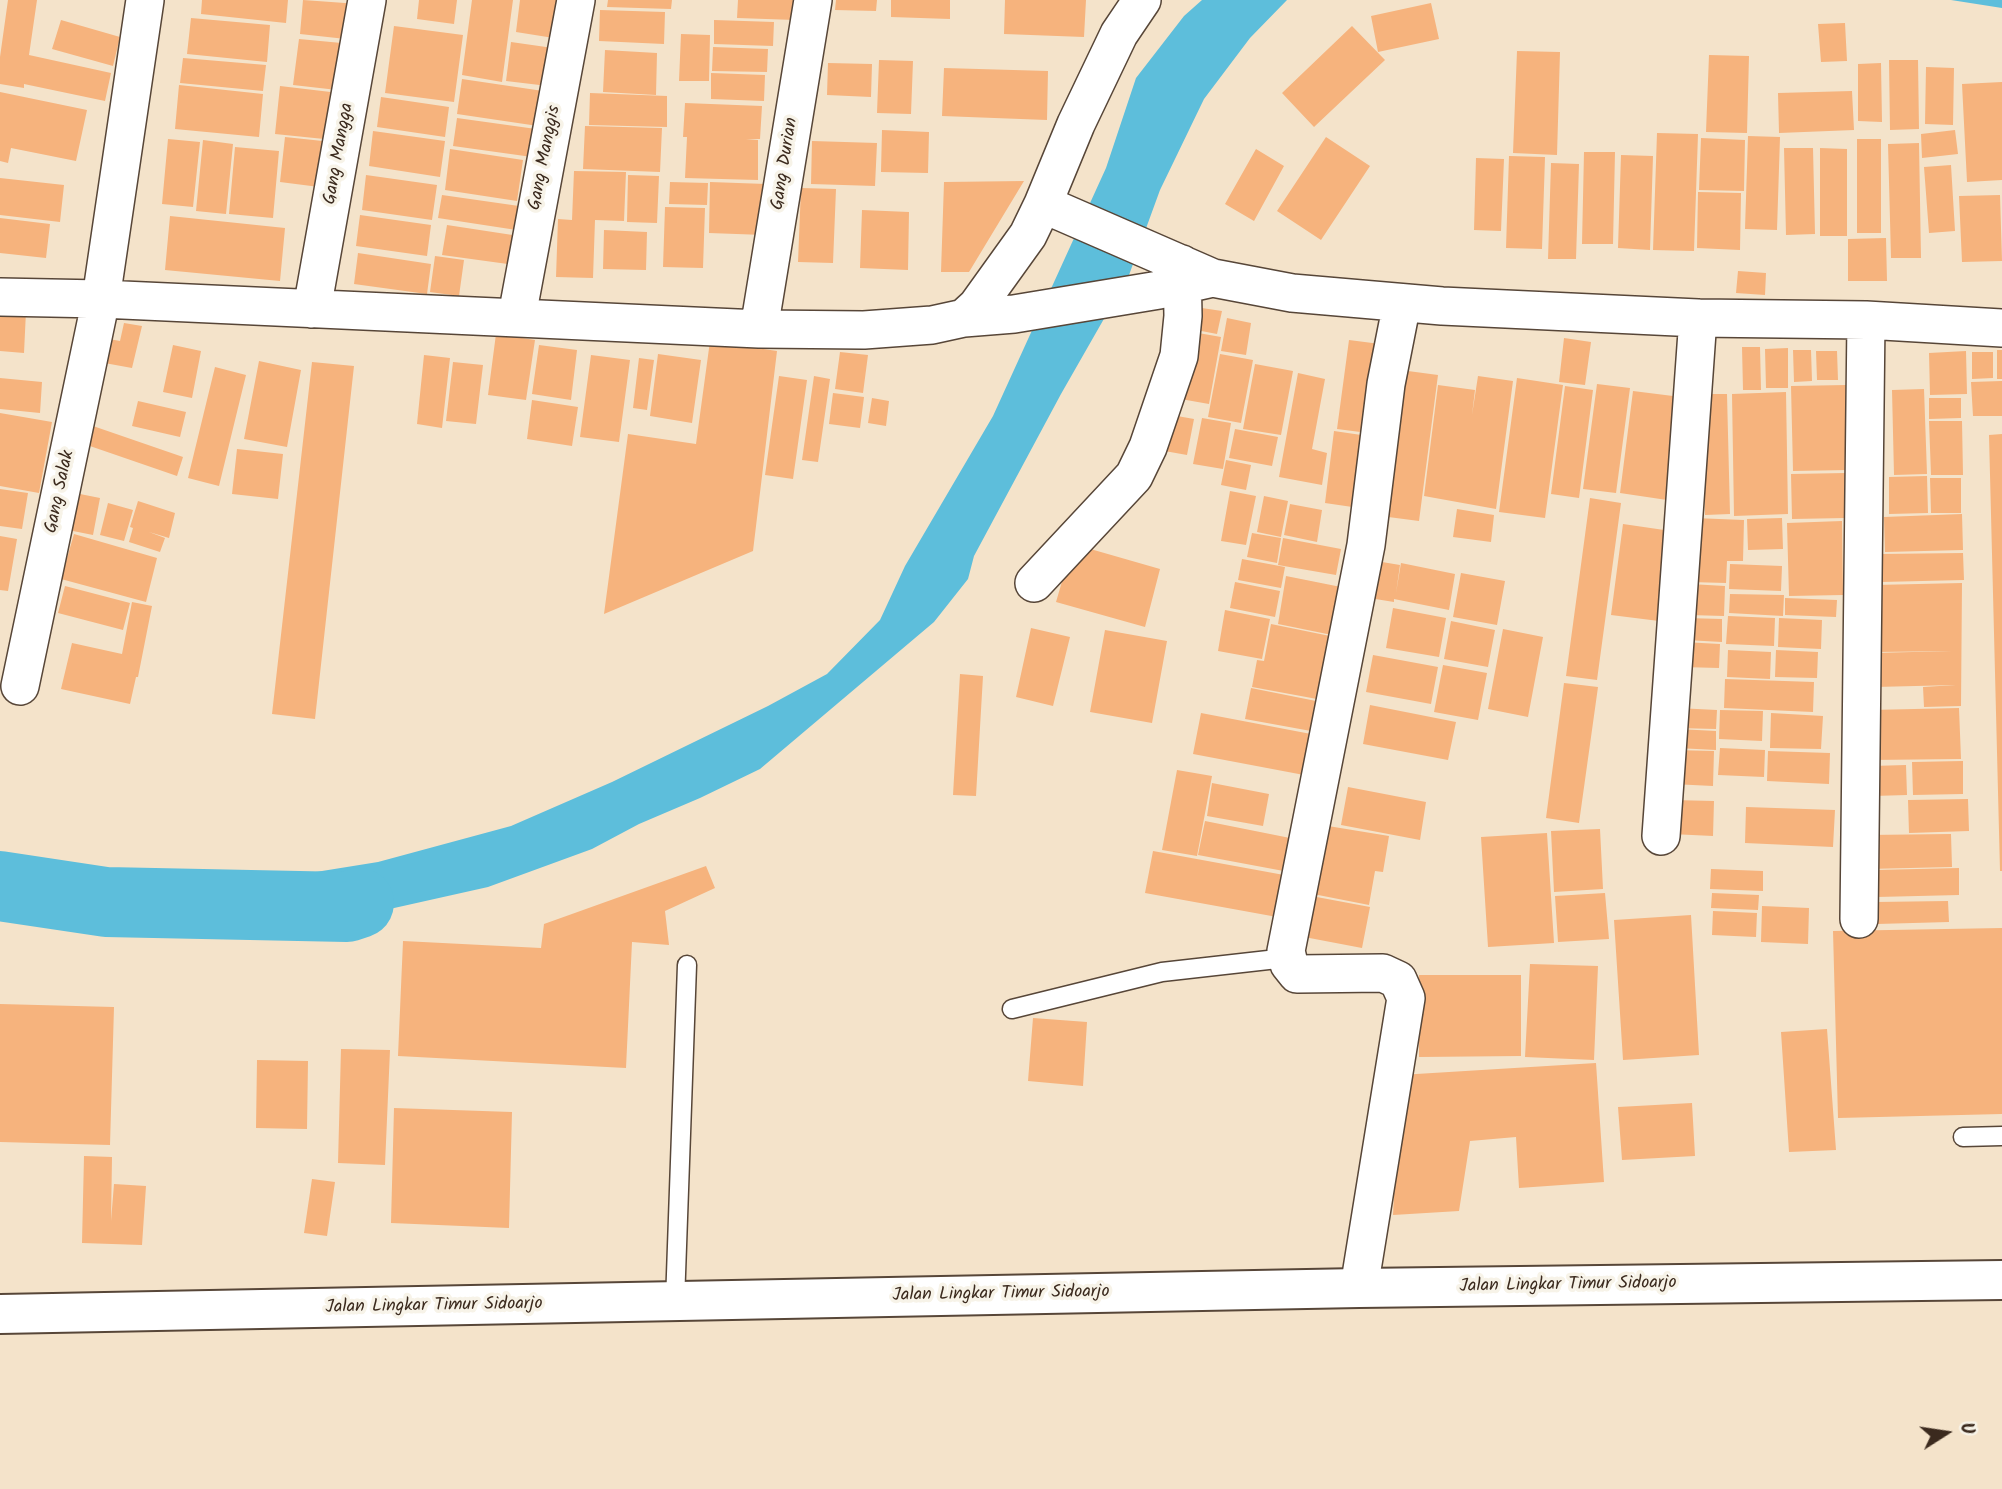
<!DOCTYPE html>
<style>
body{margin:0}
#map{position:relative;width:2002px;height:1489px;overflow:hidden;background:#f4e3ca;font-family:Kalam,sans-serif}
canvas{display:block}
.north{position:absolute;left:1911px;top:1398px;width:70px;height:70px;-webkit-text-stroke:5px #f7f3e8;paint-order:stroke;rotate:78deg;font-size:19px;font-weight:700;line-height:28px;text-align:center;color:#3b2a1e}
.north::after{content:'';display:block;margin:auto;width:24px;height:32px;background:#3b2a1e;clip-path:polygon(50% 0,100% 100%,50% 72%,0 100%)}
</style>
<div id="map">
<canvas width="2002" height="1489"></canvas>
<div class="north">U</div>
</div>
<script>
const context = document.querySelector('canvas').getContext('2d');
context.lineJoin = 'round';
function fill(path, color) {
  context.fillStyle = color;
  context.fill(path, 'evenodd');
}
function toPath(rows) {
  const path = new Path2D();
  for (const r of rows) {
    path.moveTo(r[0], r[1]);
    for (let i = 2; i < r.length; i += 2) path.lineTo(r[i], r[i + 1]);
  }
  return path;
}
function trace(path, color, width, dash) {
  context.strokeStyle = color;
  context.lineWidth = width;
  context.lineCap = dash ? 'butt' : 'round';
  context.setLineDash(dash || []);
  context.stroke(path);
}
function write(font, color, halo, rows, align = 'center') {
  context.font = font + ' Kalam,sans-serif';
  context.lineWidth = 7;
  context.setLineDash([]);
  context.textBaseline = 'middle';
  context.strokeStyle = halo;
  context.fillStyle = color;
  for (const [text, x, y, turn = 0] of rows) {
    context.save();
    context.translate(x, y);
    context.rotate((+turn || 0) * Math.PI / 180);
    context.textAlign = isNaN(turn) ? turn : align;
    if (halo) context.strokeText(text, 0, 0);
    context.fillText(text, 0, 0);
    context.restore();
  }
}
fill(toPath([
 [1202,0,1287,0,1250,38,1204,99,1160,190,1129,275,1061,394,974,556,968,579,934,622,760,769,700,798,639,824,592,849,488,887,345,919,264,927,266,880,378,862,511,826,612,782,768,706,827,674,880,620,905,566,993,416,1106,168,1136,78,1184,16],
 [1951,0,2002,0,2002,8]
]), '#5dbedb');
trace(toPath([
 [0,886,106,902,347,907,359,903]
]), '#5dbedb', 70);
fill(toPath([
 [8,0,37,0,29,55,111,73,105,101,24,84,24,88,0,84,0,57],
 [202,0,288,0,286,23,201,14],
 [303,0,359,4,355,40,300,34],
 [419,0,457,0,454,24,417,19],
 [472,0,513,0,502,82,462,75],
 [520,0,565,0,560,39,516,32],
 [608,0,672,0,671,9,607,7],
 [738,0,796,0,795,20,737,18],
 [836,0,877,0,876,11,835,10],
 [891,0,950,0,950,19,891,17],
 [1005,0,1086,0,1084,37,1004,34],
 [1431,3,1439,39,1378,52,1371,16],
 [600,10,665,12,664,44,599,41],
 [191,18,270,25,267,62,187,54],
 [61,20,120,37,113,66,52,49],
 [714,20,774,22,773,46,714,44],
 [1845,23,1847,61,1821,62,1818,24],
 [394,26,463,35,454,102,385,93],
 [1352,26,1385,60,1314,127,1282,93],
 [681,34,710,35,709,81,679,81],
 [299,39,352,44,346,91,293,85],
 [511,42,553,48,548,86,506,81],
 [713,47,768,49,767,72,712,71],
 [605,50,657,53,656,95,603,92],
 [1517,51,1560,52,1557,155,1513,153],
 [1709,55,1749,56,1747,133,1706,132],
 [183,58,266,65,263,91,180,83],
 [879,60,913,61,911,114,877,113],
 [1889,60,1918,60,1919,129,1890,130],
 [828,63,872,64,871,97,827,95],
 [1881,63,1882,122,1858,121,1858,64],
 [1926,67,1954,68,1953,125,1925,124],
 [944,68,1048,71,1047,120,942,116],
 [711,73,765,75,764,101,711,99],
 [462,79,543,91,538,126,457,114],
 [2002,82,2002,180,1967,182,1962,84],
 [179,85,263,94,259,137,175,129],
 [280,86,339,93,334,140,275,134],
 [1852,91,1854,130,1779,133,1778,93],
 [0,92,87,110,76,161,11,148,8,163,0,161],
 [590,93,667,96,667,127,589,125],
 [381,97,449,107,445,137,377,127],
 [685,103,762,106,760,139,746,139,758,140,758,180,685,178,687,137,683,137],
 [457,118,536,129,532,157,453,146],
 [585,126,662,128,660,172,583,169],
 [882,130,929,132,928,173,881,172],
 [1955,130,1958,154,1922,158,1921,134],
 [373,131,445,141,440,177,369,166],
 [1657,133,1698,134,1694,251,1653,250],
 [1748,136,1780,137,1777,230,1745,229],
 [285,137,332,142,327,188,280,182],
 [1326,137,1370,166,1321,240,1277,211],
 [1701,138,1745,140,1744,191,1699,190],
 [168,139,200,142,193,207,162,204],
 [1857,139,1881,139,1881,233,1857,233],
 [203,140,233,144,226,214,196,211],
 [812,141,877,143,875,186,811,184],
 [1919,143,1921,258,1891,258,1888,144],
 [235,147,279,151,273,218,229,214],
 [1784,148,1813,148,1815,234,1786,235],
 [1820,148,1847,149,1847,236,1820,236],
 [450,149,523,160,517,201,445,190],
 [1256,149,1284,166,1254,221,1225,204],
 [1584,152,1615,152,1613,244,1582,244],
 [1621,155,1653,156,1650,250,1618,248],
 [1509,156,1545,157,1542,249,1506,248],
 [1476,158,1504,159,1501,231,1474,230],
 [1551,163,1579,164,1576,259,1548,259],
 [1951,165,1955,231,1929,233,1924,167],
 [574,171,626,172,624,221,595,220,593,278,556,277,558,219,572,220],
 [366,175,437,185,432,220,362,210],
 [628,175,659,176,657,223,627,222],
 [0,178,64,185,60,222,0,215],
 [1024,181,969,272,941,272,944,182],
 [670,182,708,183,707,205,669,204],
 [710,182,766,184,764,235,709,233],
 [801,188,836,189,833,263,798,262],
 [1698,192,1741,193,1740,250,1697,248],
 [442,195,526,207,523,231,438,218],
 [2000,195,2002,261,1962,262,1959,196],
 [665,207,705,208,703,268,663,267],
 [862,210,909,212,908,270,860,268],
 [360,215,431,225,427,256,356,246],
 [170,216,285,228,280,281,165,270],
 [0,218,50,224,46,258,0,253],
 [447,225,519,236,515,265,442,255],
 [604,230,647,232,646,270,603,269],
 [1886,238,1887,281,1848,281,1848,239],
 [358,253,431,264,427,294,354,284],
 [435,256,464,260,459,296,430,292],
 [1738,271,1766,273,1765,295,1736,293],
 [1195,307,1222,311,1217,334,1191,329],
 [0,310,26,311,24,353,0,351],
 [1227,318,1251,323,1246,355,1221,351],
 [124,323,142,326,132,368,99,362,104,338,120,341],
 [1187,331,1221,337,1209,404,1175,398],
 [496,334,535,340,526,400,488,395],
 [1564,338,1591,342,1585,385,1559,382],
 [1349,340,1388,345,1376,434,1337,429],
 [710,341,777,351,753,551,604,614,628,434,696,444],
 [173,345,201,351,192,398,163,392],
 [539,345,577,350,571,400,532,394],
 [1742,347,1760,347,1761,390,1743,390],
 [1788,348,1788,388,1766,388,1765,349],
 [1793,350,1811,350,1812,381,1794,382],
 [1997,350,2002,350,2002,379,1997,379],
 [1816,351,1837,351,1838,380,1817,380],
 [1966,351,1967,394,1930,395,1929,353],
 [840,352,868,355,863,393,835,389],
 [1972,352,1993,352,1993,378,1972,379],
 [658,354,701,360,692,423,650,416],
 [1220,354,1253,360,1241,423,1208,417],
 [424,355,450,358,442,428,417,424],
 [591,355,630,360,619,442,580,437],
 [639,358,654,360,647,410,633,408],
 [259,361,301,370,287,447,244,439],
 [312,362,354,366,315,719,272,714],
 [453,362,483,365,476,424,446,421],
 [1255,364,1293,371,1281,435,1243,429],
 [215,367,246,375,219,486,188,478],
 [1393,369,1438,375,1419,521,1373,515],
 [1298,373,1325,379,1312,449,1327,453,1322,485,1279,477],
 [779,376,807,380,793,479,765,475],
 [814,376,830,379,818,462,802,460],
 [1478,376,1513,381,1496,509,1424,496,1438,385,1475,390,1472,415],
 [0,378,42,382,40,413,0,409],
 [1517,378,1563,385,1545,518,1499,512],
 [2002,381,2002,416,1973,416,1971,382],
 [1597,384,1630,388,1616,493,1583,489],
 [1846,385,1848,470,1793,471,1791,386],
 [1565,386,1593,390,1579,498,1551,494],
 [1924,389,1927,474,1894,475,1892,390],
 [1633,391,1681,397,1667,500,1620,493],
 [1786,392,1788,514,1734,516,1732,394],
 [833,393,864,397,860,428,829,424],
 [1702,394,1727,394,1730,514,1705,515],
 [872,398,889,401,886,426,868,423],
 [1929,398,1961,398,1961,418,1929,419],
 [532,400,578,407,572,446,527,439],
 [138,401,186,412,180,437,132,426],
 [0,413,52,422,39,493,0,486],
 [1166,414,1194,419,1187,455,1159,450],
 [1202,418,1231,423,1223,469,1193,464],
 [1929,421,1962,421,1963,475,1931,475],
 [93,426,183,457,177,476,87,445],
 [1235,429,1278,437,1272,466,1229,458],
 [1334,431,1375,437,1366,509,1325,503],
 [2002,434,2002,871,2000,871,1989,435],
 [237,449,283,454,278,499,232,494],
 [1226,460,1251,465,1246,490,1221,485],
 [1845,473,1846,518,1792,519,1791,474],
 [1927,476,1928,513,1889,514,1889,477],
 [1930,478,1961,478,1961,513,1931,513],
 [0,489,28,493,22,529,0,526],
 [65,491,100,498,93,535,58,528],
 [1230,491,1256,496,1246,545,1221,541],
 [1264,496,1288,501,1281,537,1257,532],
 [1590,498,1621,503,1597,680,1566,676],
 [138,501,175,513,169,538,149,532,165,538,160,552,129,542,133,528,130,527],
 [108,503,133,510,124,541,100,535],
 [1290,504,1322,510,1317,542,1284,535],
 [1457,509,1494,515,1491,542,1453,537],
 [1962,514,1963,550,1885,552,1884,517],
 [1694,518,1744,520,1743,561,1727,561,1726,583,1690,582],
 [1782,518,1783,549,1748,550,1747,519],
 [1842,521,1843,595,1789,596,1787,523],
 [1623,524,1671,531,1659,621,1611,615],
 [1252,533,1281,538,1277,563,1247,557],
 [74,534,157,558,146,602,61,579],
 [0,536,17,539,8,591,0,590],
 [1283,538,1341,549,1336,575,1278,565],
 [1073,544,1160,569,1145,627,1056,602],
 [1963,553,1964,580,1881,582,1881,554],
 [1242,559,1285,567,1281,588,1238,580],
 [1370,560,1400,565,1396,593,1401,563,1455,574,1449,610,1394,599,1394,602,1363,597],
 [1730,564,1782,566,1781,591,1729,589],
 [1461,573,1505,581,1497,625,1453,617],
 [1286,576,1341,587,1332,635,1278,624],
 [1235,582,1280,591,1275,617,1230,608],
 [1962,583,1961,706,1924,707,1923,687,1956,685,1875,687,1874,653,1952,651,1877,652,1875,585],
 [1690,584,1725,586,1724,616,1689,615],
 [65,586,130,603,123,630,58,613],
 [1730,594,1784,595,1783,616,1729,613],
 [1785,598,1837,600,1836,617,1785,615],
 [132,602,152,606,138,677,136,677,130,704,61,689,72,643,122,654],
 [1393,608,1446,618,1439,657,1386,648],
 [1225,610,1270,619,1262,659,1218,651],
 [1728,616,1775,618,1774,646,1726,644],
 [1686,618,1722,619,1722,642,1686,640],
 [1779,618,1822,620,1821,649,1778,647],
 [1451,621,1495,630,1488,667,1444,659],
 [1271,624,1330,636,1317,699,1252,687,1257,660,1264,661],
 [1031,628,1070,637,1053,706,1016,697],
 [1503,629,1543,637,1528,717,1488,709],
 [1105,630,1167,641,1152,723,1090,712],
 [1683,642,1720,644,1719,668,1682,667],
 [1728,650,1771,652,1770,679,1727,677],
 [1776,650,1818,652,1817,678,1775,677],
 [1373,655,1438,667,1431,704,1366,692],
 [1443,665,1487,673,1478,720,1434,712],
 [960,674,983,676,976,796,953,795],
 [1725,679,1814,682,1813,712,1724,708],
 [1564,683,1598,687,1579,823,1546,818],
 [1251,688,1316,701,1311,731,1245,719],
 [1370,705,1456,722,1448,760,1363,744],
 [1677,708,1717,710,1716,729,1677,728],
 [1959,708,1961,759,1871,760,1870,710],
 [1720,710,1763,711,1762,741,1719,739],
 [1201,713,1311,734,1304,775,1193,754],
 [1771,713,1823,716,1821,749,1770,748],
 [1678,729,1716,731,1716,750,1677,748],
 [1720,748,1765,750,1764,777,1718,775],
 [1673,750,1714,751,1713,786,1672,784],
 [1768,751,1830,753,1829,784,1767,781],
 [1963,761,1963,794,1913,795,1912,762],
 [1906,765,1907,795,1873,796,1872,766],
 [1177,770,1212,776,1197,856,1162,850],
 [1212,783,1269,794,1263,826,1207,816],
 [1348,787,1426,802,1420,840,1341,825],
 [1968,799,1969,831,1909,833,1908,800],
 [1672,800,1714,801,1713,836,1671,834],
 [1746,807,1835,810,1833,847,1745,843],
 [1205,821,1295,839,1289,872,1198,855],
 [1328,826,1389,836,1383,872,1375,871,1369,905,1308,893],
 [1600,829,1603,889,1554,892,1551,831],
 [1547,833,1554,943,1488,947,1481,837],
 [1951,834,1952,867,1868,869,1867,835],
 [1153,851,1284,875,1277,917,1145,893],
 [706,866,715,888,665,911,669,945,632,942,626,1068,398,1056,403,941,541,948,544,924],
 [1959,868,1959,895,1877,897,1875,870],
 [1711,869,1763,871,1763,891,1710,889],
 [1605,893,1609,939,1558,942,1555,896],
 [1712,893,1759,895,1758,910,1711,908],
 [1306,895,1370,907,1362,948,1299,936],
 [1948,901,1949,922,1877,924,1876,902],
 [1762,906,1809,908,1808,944,1761,942],
 [1713,911,1757,913,1756,937,1712,935],
 [1691,915,1699,1055,1623,1060,1614,920],
 [2002,928,2002,1114,1838,1118,1833,931],
 [1530,964,1598,966,1594,1060,1525,1057],
 [1419,975,1521,975,1521,1056,1419,1057],
 [0,1004,114,1007,110,1145,0,1142],
 [1033,1018,1087,1022,1083,1086,1028,1081],
 [1827,1029,1836,1150,1789,1152,1781,1032],
 [341,1049,390,1050,385,1165,338,1163],
 [257,1060,308,1061,307,1129,256,1128],
 [1596,1063,1604,1182,1519,1188,1516,1137,1470,1141,1459,1211,1393,1215,1400,1075],
 [1692,1103,1695,1156,1622,1160,1618,1107],
 [394,1108,512,1112,509,1228,391,1223],
 [84,1156,112,1157,111,1221,114,1184,146,1186,142,1245,82,1243],
 [312,1179,335,1182,327,1236,304,1233]
]), '#f6b37d');
const service = toPath([
 [1012,1009,1162,972,1286,958],
 [1963,1137,2002,1136],
 [675,1302,687,965]
]);
const minor = toPath([
 [1043,204,1076,124,1119,34,1142,0],
 [0,297,101,299,759,329,864,330,932,325,964,318,1014,314,1159,290,1213,278],
 [312,309,367,0],
 [517,316,576,0],
 [964,318,977,306,1028,235,1043,204,1213,278,1292,293,1442,306,1698,318,1866,320,2002,328],
 [759,329,813,0],
 [1034,583,1134,476,1148,447,1179,356,1183,316,1182,264],
 [20,686,101,299,145,0],
 [1661,836,1698,318],
 [1859,919,1866,320],
 [1359,1288,1406,998,1398,980,1383,973,1297,974,1289,964,1286,951,1366,545,1386,384,1402,303]
]);
const secondary = toPath([
 [0,1314,1359,1288,2002,1280]
]);
trace(service, '#574638', 21);
trace(minor, '#574638', 40);
trace(secondary, '#574638', 42);
trace(service, '#fff', 18);
trace(minor, '#fff', 37);
trace(secondary, '#fff', 38);
write('18px', '#3b2a1e', '#f7f3e8', [
 ["Gang Mangga",340,154,-80],
 ["Gang Manggis",546,158,-79],
 ["Gang Durian",786,164,-81],
 ["Gang Salak",61,492,-78],
 ["Jalan Lingkar Timur Sidoarjo",1568,1286,-1],
 ["Jalan Lingkar Timur Sidoarjo",1001,1295,-1],
 ["Jalan Lingkar Timur Sidoarjo",434,1307,-1]
]);
</script>
